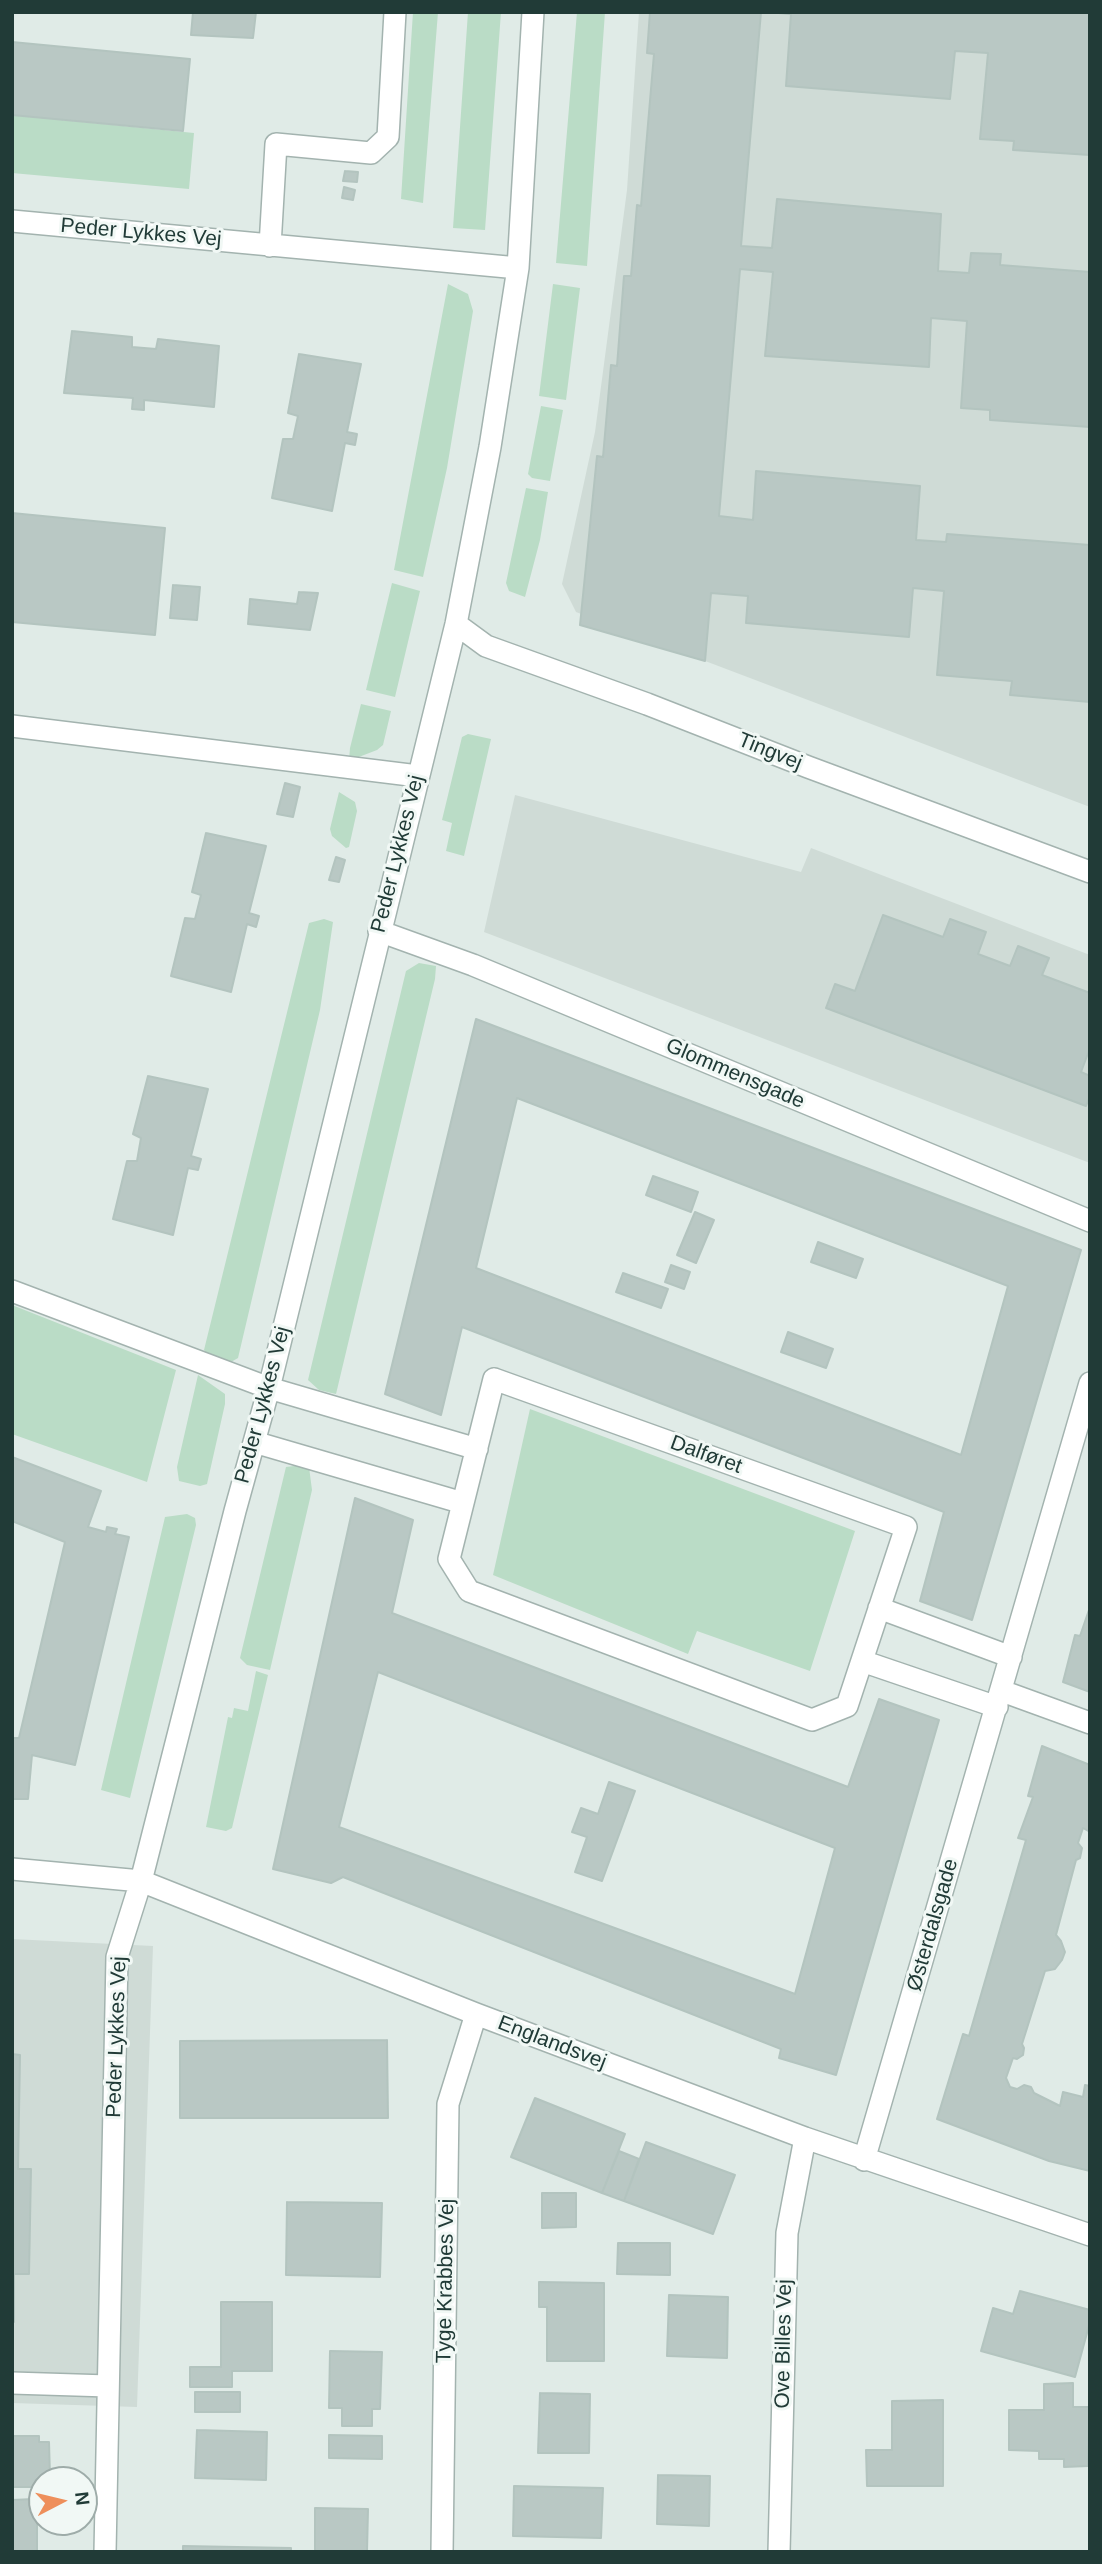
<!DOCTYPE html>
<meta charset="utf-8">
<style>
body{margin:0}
#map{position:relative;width:1102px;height:2564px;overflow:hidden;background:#e0ebe7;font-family:Arial,sans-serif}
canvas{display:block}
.frame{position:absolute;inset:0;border:14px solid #213b37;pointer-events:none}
.north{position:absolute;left:28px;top:2466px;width:70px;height:70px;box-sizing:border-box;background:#f1f8f5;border:2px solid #9eaca9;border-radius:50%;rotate:83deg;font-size:19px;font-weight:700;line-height:28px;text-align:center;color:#213b37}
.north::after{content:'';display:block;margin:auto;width:24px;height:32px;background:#ee8f5b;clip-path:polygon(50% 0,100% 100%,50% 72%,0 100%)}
</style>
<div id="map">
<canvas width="1102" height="2564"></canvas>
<div class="frame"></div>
<div class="north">N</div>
</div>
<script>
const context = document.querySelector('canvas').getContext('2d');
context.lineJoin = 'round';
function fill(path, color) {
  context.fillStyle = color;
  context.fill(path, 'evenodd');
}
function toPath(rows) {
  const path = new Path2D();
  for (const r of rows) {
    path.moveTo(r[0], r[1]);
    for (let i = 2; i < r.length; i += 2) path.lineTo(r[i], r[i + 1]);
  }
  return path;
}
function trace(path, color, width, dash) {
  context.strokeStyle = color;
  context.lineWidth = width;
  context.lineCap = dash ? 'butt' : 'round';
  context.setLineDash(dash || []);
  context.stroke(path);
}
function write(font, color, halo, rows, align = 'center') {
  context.font = font + ' Arial,sans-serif';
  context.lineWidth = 6;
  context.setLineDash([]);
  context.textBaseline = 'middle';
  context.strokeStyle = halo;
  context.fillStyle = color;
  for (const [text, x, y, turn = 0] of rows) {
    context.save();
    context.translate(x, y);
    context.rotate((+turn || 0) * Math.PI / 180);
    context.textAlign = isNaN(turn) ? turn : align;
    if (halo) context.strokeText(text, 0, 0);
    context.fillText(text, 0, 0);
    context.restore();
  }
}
fill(toPath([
 [639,12,1090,12,1090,807,576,612,562,584,595,432,627,190],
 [515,795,801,872,811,848,1090,955,1090,1163,484,932],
 [12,1939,153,1946,137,2407,12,2403]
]), '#cfdbd6');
fill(toPath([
 [413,12,438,12,423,203,401,199],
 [468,12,501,12,485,230,453,228],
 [577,12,605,12,587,266,556,263],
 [12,115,194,133,189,189,12,173],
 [448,284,468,294,473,311,447,468,423,577,394,570],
 [553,284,580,288,566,400,539,396],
 [541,406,563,410,550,481,532,478,528,474],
 [526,488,548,492,540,540,525,597,509,591,506,583],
 [392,583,420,591,395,697,366,690],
 [361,704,391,711,383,745,377,750,351,760,349,760,350,748],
 [468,734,491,739,464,856,446,851,452,823,442,820,462,737],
 [339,792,355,802,357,811,349,847,346,848,332,836,330,829],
 [324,919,333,922,320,1010,238,1358,231,1362,208,1356,204,1350,309,923],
 [419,963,436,966,435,979,336,1394,319,1390,308,1380,406,971],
 [12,1305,176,1370,147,1482,12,1434],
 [198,1375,225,1394,225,1404,207,1484,200,1486,179,1481,177,1467],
 [530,1409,855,1531,810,1671,697,1631,688,1654,493,1575],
 [302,1465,309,1467,312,1490,270,1670,247,1665,240,1658,286,1467],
 [187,1514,195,1518,196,1525,130,1798,101,1790,165,1517],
 [256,1671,268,1675,232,1828,226,1831,206,1827,228,1717,232,1718,234,1708,248,1711]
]), '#badcc6');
const building = toPath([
 [193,12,256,12,253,38,191,35,193,12],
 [650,12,761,12,741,246,772,248,777,199,941,214,938,271,969,273,971,253,1001,254,1000,265,1090,272,1090,427,990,420,990,410,961,408,967,321,931,318,929,367,765,356,773,272,740,269,719,516,753,520,756,471,920,486,916,540,946,542,947,534,1090,545,1090,702,1010,695,1012,681,937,675,944,591,913,588,909,637,746,623,748,596,711,593,705,661,580,625,597,456,603,457,611,365,617,366,624,276,631,276,637,205,641,206,654,54,647,53,650,12],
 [766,12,1090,12,1090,155,1013,150,1014,141,980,139,988,53,955,51,950,99,786,86,791,14,766,12],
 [12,42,190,59,183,131,12,115,12,42],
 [345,171,358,172,357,182,343,181,345,171],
 [344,187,355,190,353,200,342,198,344,187],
 [72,331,132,337,132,347,156,349,158,339,219,346,214,407,144,400,144,410,132,409,133,398,64,393,72,331],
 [299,354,361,364,347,432,357,434,355,445,345,443,332,511,272,498,283,439,293,439,298,416,288,413,299,354],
 [12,513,165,528,155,635,12,622,12,513],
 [173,585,200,587,197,620,170,618,173,585],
 [299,592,318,593,310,630,248,624,250,599,297,604,299,592],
 [285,783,300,787,293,817,277,814,285,783],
 [206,833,266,846,249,913,259,916,256,927,247,924,231,992,171,976,185,918,195,919,201,895,192,892,206,833],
 [336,857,345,860,339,882,329,880,336,857],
 [883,915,943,937,950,919,986,932,978,954,1010,966,1018,946,1049,958,1042,975,1090,993,1090,1048,1081,1072,1090,1076,1090,1096,1086,1106,826,1008,835,984,855,991,883,915],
 [476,1019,1081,1250,972,1620,920,1601,944,1512,462,1327,441,1415,385,1394,476,1019],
 [517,1098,1008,1286,961,1455,476,1268,517,1098],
 [148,1076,208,1089,191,1156,201,1159,198,1170,188,1168,173,1235,113,1219,127,1161,137,1161,141,1138,133,1134,148,1076],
 [653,1176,698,1192,691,1212,646,1195,653,1176],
 [695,1212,714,1220,696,1263,677,1255,695,1212],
 [818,1242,863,1259,856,1278,811,1262,818,1242],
 [671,1265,690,1272,684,1289,665,1282,671,1265],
 [623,1273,668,1289,661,1308,616,1292,623,1273],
 [788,1332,833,1349,826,1368,781,1352,788,1332],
 [12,1457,101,1491,88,1527,106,1532,107,1527,117,1529,115,1534,129,1537,75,1765,32,1755,28,1799,12,1799,12,1738,19,1738,65,1542,12,1521,12,1457],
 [355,1498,413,1520,392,1613,848,1787,879,1699,939,1720,836,2075,779,2058,781,2049,343,1877,331,1883,273,1869,355,1498],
 [378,1672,835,1848,795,1994,339,1827,378,1672],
 [1090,1607,1090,1692,1063,1682,1075,1635,1080,1636,1090,1607],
 [1042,1746,1090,1765,1090,1832,1083,1828,1078,1843,1082,1848,1080,1858,1076,1860,1056,1935,1061,1941,1065,1952,1062,1960,1055,1969,1045,1971,1022,2044,1024,2048,1023,2055,1017,2059,1013,2058,1006,2078,1010,2087,1017,2089,1024,2085,1031,2087,1034,2093,1060,2106,1063,2092,1083,2097,1085,2085,1090,2086,1090,2171,1049,2161,937,2119,963,2034,969,2036,1026,1840,1018,1838,1033,1797,1028,1796,1042,1746],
 [609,1782,635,1791,602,1881,575,1872,587,1837,572,1832,581,1808,598,1814,609,1782],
 [387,2040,388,2118,180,2118,180,2041,387,2040],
 [12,2054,20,2055,18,2169,31,2169,29,2274,14,2274,14,2322,12,2054],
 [535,2098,625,2134,602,2193,511,2157,535,2098],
 [646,2142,735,2175,713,2234,624,2201,646,2142],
 [619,2151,639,2159,624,2201,602,2193,619,2151],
 [542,2193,576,2193,576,2227,542,2228,542,2193],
 [287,2202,382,2203,380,2277,286,2275,287,2202],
 [618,2243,670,2243,670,2275,617,2274,618,2243],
 [539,2282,604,2283,604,2361,547,2361,547,2307,539,2307,539,2282],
 [1020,2291,1090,2310,1090,2322,1075,2377,981,2351,993,2308,1013,2314,1020,2291],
 [669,2295,728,2297,727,2358,667,2356,669,2295],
 [221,2302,272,2302,272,2371,232,2371,232,2387,190,2387,190,2367,221,2367,221,2302],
 [330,2351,382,2352,380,2409,372,2409,372,2426,342,2426,342,2408,329,2408,330,2351],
 [1073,2383,1073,2407,1090,2407,1088,2466,1064,2467,1064,2459,1039,2459,1039,2451,1009,2450,1009,2410,1044,2410,1044,2384,1073,2383],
 [195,2392,240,2392,240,2412,195,2412,195,2392],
 [540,2393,590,2394,589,2453,538,2453,540,2393],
 [943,2400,943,2486,867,2486,866,2450,892,2450,892,2401,943,2400],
 [197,2430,267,2432,266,2480,195,2478,197,2430],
 [329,2435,382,2436,382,2459,329,2458,329,2435],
 [12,2436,39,2436,39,2442,49,2442,50,2477,41,2477,41,2487,12,2487,12,2436],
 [658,2475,710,2476,709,2526,657,2524,658,2475],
 [514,2486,603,2488,601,2538,513,2536,514,2486],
 [34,2499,35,2514,37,2514,37,2552,12,2552,12,2500,34,2499],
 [315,2508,368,2509,367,2552,315,2552,315,2508],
 [183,2546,291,2548,291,2552,183,2552,183,2546]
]);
fill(building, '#b9c8c4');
trace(building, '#b3c4bf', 2);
const minor = toPath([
 [12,221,518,268],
 [270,246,276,144,371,153,388,137,395,12],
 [456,624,486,646,647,704,808,767,1090,872],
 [12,726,418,776],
 [379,931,473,965,1090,1221],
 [12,1291,269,1388,477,1449],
 [494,1379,906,1527,847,1706,812,1720,469,1591,449,1559,494,1379],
 [254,1442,463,1503],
 [879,1608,1011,1657],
 [862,1661,997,1707],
 [1002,1691,1090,1723],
 [12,1869,141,1881,476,2014,805,2138,1090,2235],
 [864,2160,1090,1383],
 [12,2383,108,2386],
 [105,2552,117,1957,141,1881,235,1511,269,1388,456,624,490,447,518,268,533,12],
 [442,2552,448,2104,476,2014],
 [779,2552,787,2233,805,2138]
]);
trace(minor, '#a3b3af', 24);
trace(minor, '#fff', 21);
write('21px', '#213b37', '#f1f8f5', [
 ["Peder Lykkes Vej",141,233,5],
 ["Tingvej",770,752,22],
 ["Peder Lykkes Vej",398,854,-76],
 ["Glommensgade",735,1074,23],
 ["Peder Lykkes Vej",263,1405,-75],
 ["Dalføret",706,1455,20],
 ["Østerdalsgade",933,1925,-74],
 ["Peder Lykkes Vej",117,2037,-88],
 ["Englandsvej",552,2043,21],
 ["Tyge Krabbes Vej",446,2281,-89],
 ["Ove Billes Vej",784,2344,-89]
]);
</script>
